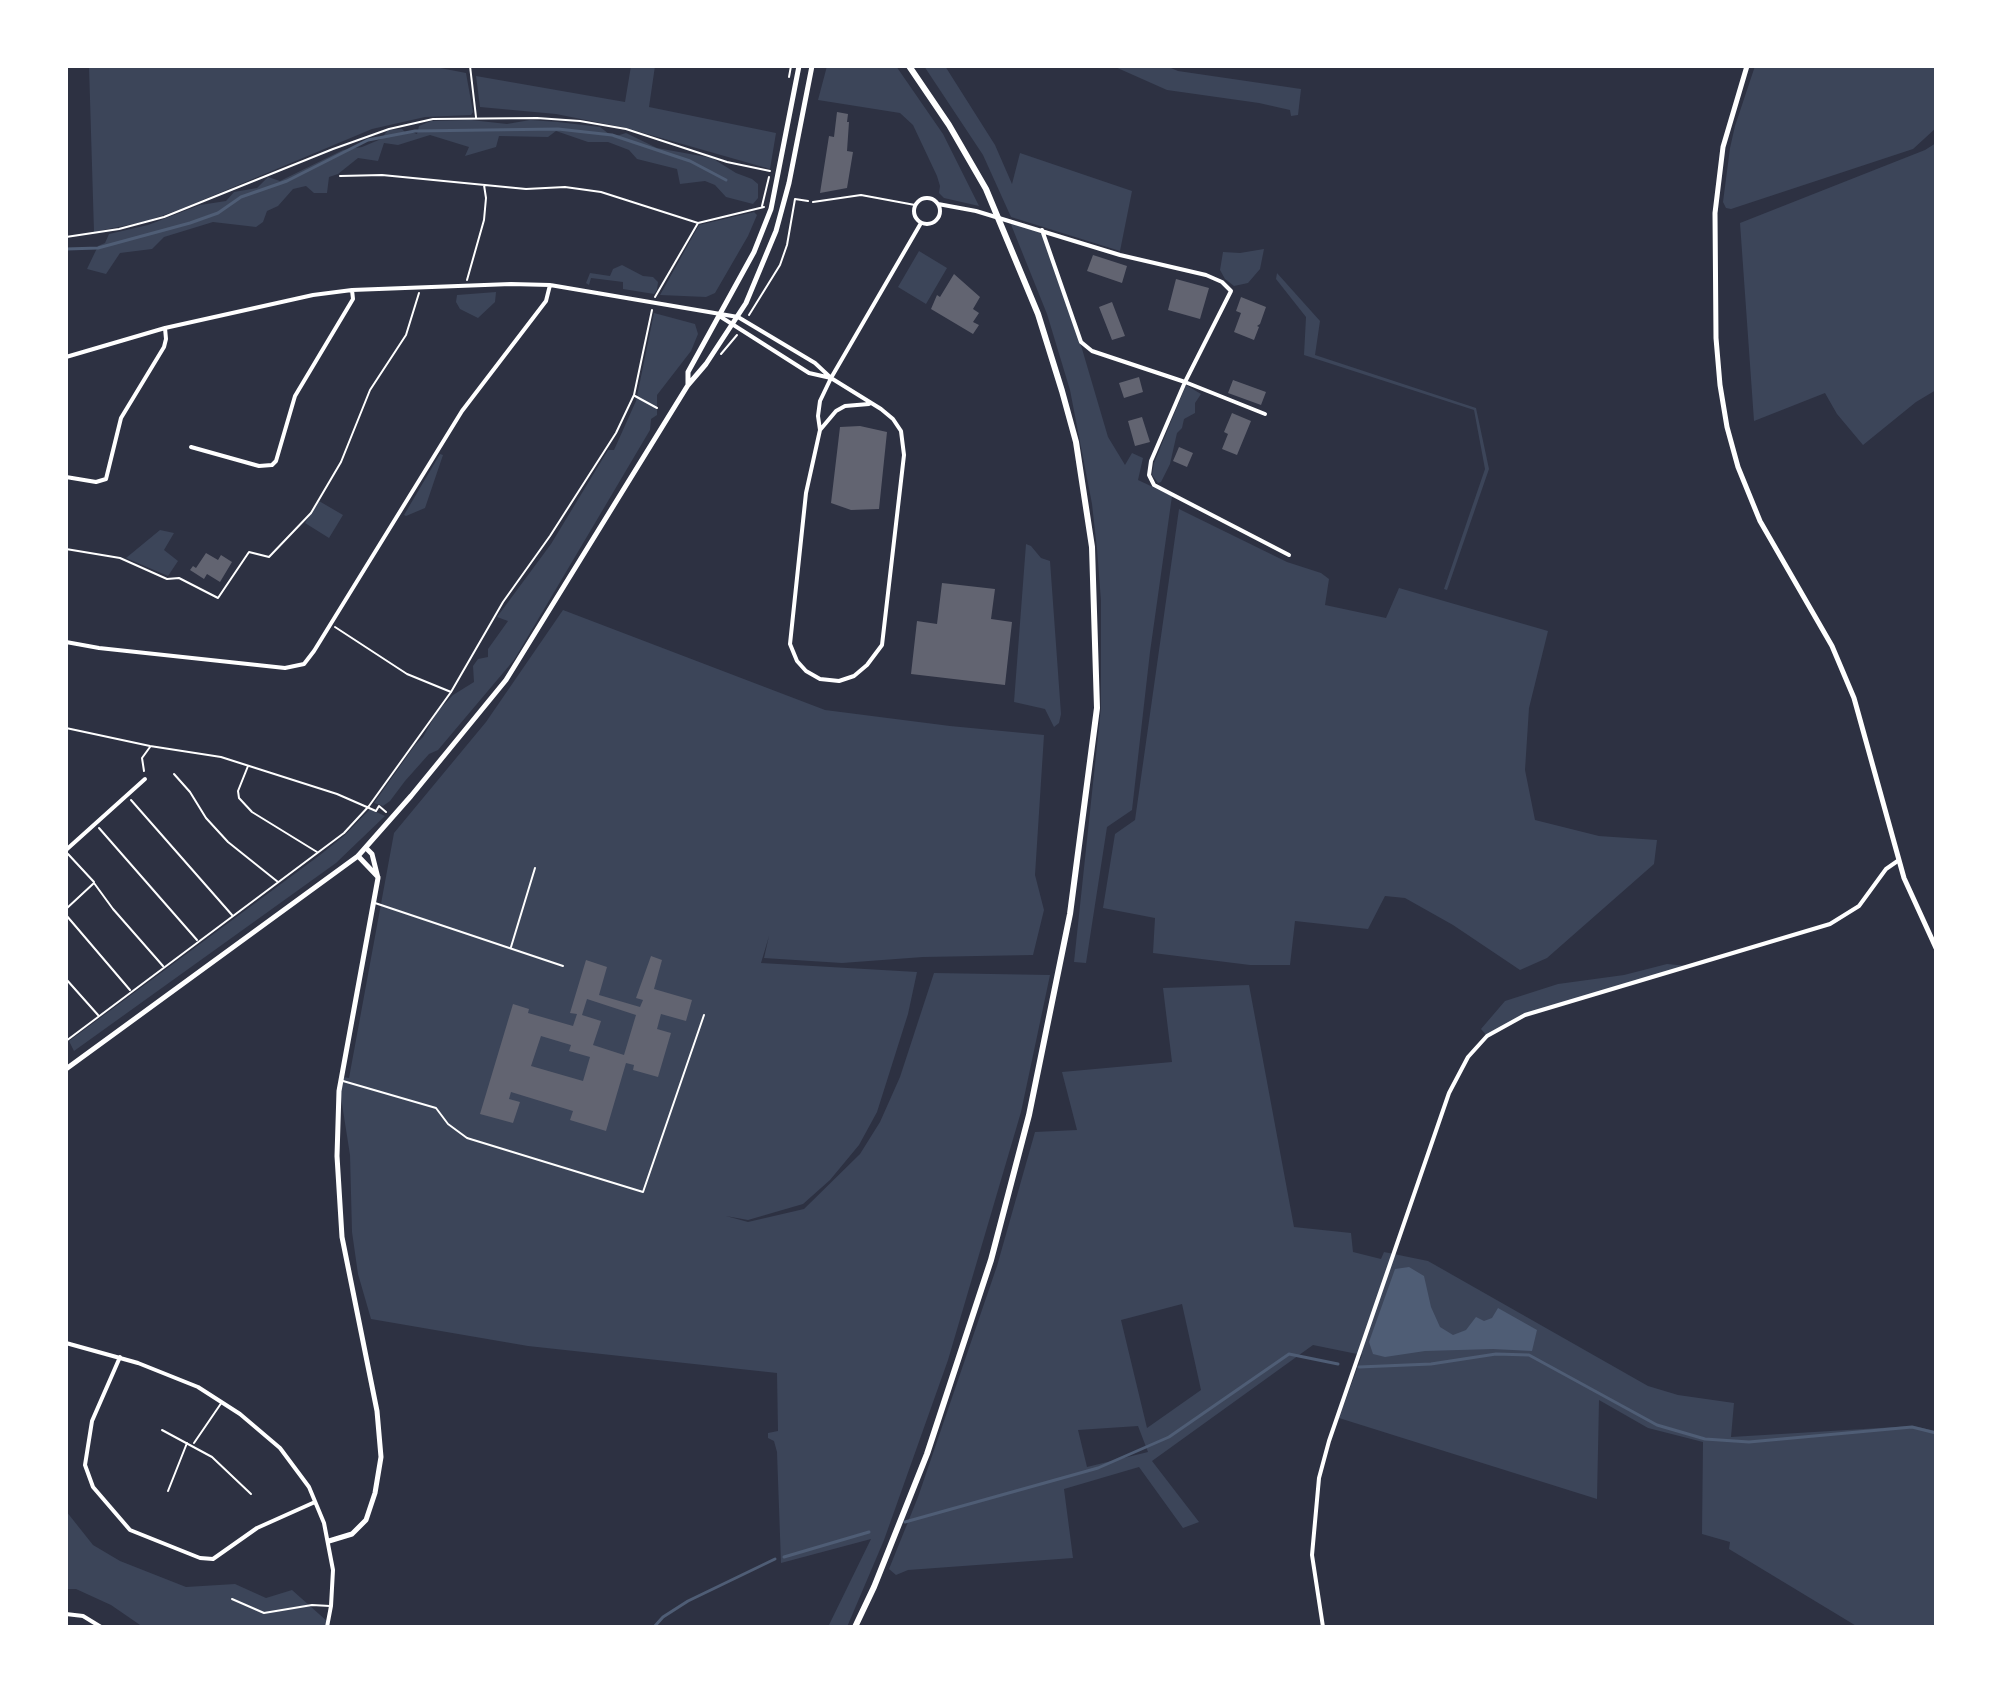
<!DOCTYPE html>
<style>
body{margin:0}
#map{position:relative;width:2002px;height:1693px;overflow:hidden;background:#2d3142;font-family:"Fira Sans",sans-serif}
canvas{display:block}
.frame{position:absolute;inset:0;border:68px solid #fff;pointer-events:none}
</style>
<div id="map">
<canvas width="2002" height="1693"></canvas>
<div class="frame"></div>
</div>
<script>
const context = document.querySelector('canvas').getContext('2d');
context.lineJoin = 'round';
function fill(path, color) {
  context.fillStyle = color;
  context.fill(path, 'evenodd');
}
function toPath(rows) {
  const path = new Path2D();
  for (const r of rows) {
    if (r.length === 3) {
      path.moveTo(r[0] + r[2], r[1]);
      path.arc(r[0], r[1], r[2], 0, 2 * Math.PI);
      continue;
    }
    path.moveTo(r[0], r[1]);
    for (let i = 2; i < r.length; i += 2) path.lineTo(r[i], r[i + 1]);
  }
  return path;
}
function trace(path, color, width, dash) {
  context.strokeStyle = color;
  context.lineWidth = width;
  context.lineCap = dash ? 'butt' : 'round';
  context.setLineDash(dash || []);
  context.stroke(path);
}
fill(toPath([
 [89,66,430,66,466,73,473,112,471,115,425,117,372,129,181,209,147,221,94,232],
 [631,66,655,66,649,107,776,133,770,169,626,128,556,114,480,107,476,76,625,102],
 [827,66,896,66,943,134,979,206,944,198,939,193,940,186,937,176,913,125,900,113,818,100],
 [924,66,945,66,995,145,1012,184,1020,153,1132,191,1120,251,1011,217,983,155],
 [1113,66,1166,66,1178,71,1301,89,1298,115,1291,116,1290,110,1259,103,1167,90],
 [1755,66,1936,66,1936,128,1913,149,1731,209,1726,208,1723,202,1730,148,1735,126],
 [471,120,507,124,530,120,558,122,600,127,613,137,626,133,657,148,712,158,736,173,752,179,758,184,758,198,753,204,726,197,715,185,705,181,680,184,677,169,637,159,629,150,608,142,588,142,556,131,548,137,499,136,496,147,465,156,469,147,430,135,398,145,384,143,378,161,358,158,338,174,329,177,327,193,314,193,306,186,293,189,278,206,267,211,263,222,256,227,213,222,164,237,152,249,120,253,106,274,87,269,98,246,105,243,109,234,148,225,200,205,226,201,234,192,257,188,268,177,280,181,343,150,362,147,381,139,388,130,402,129,405,132,409,131,417,134,419,126,431,121],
 [1936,143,1936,390,1916,402,1863,445,1837,414,1825,393,1754,421,1740,223,1925,150],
 [754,212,757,215,748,236,715,293,706,297,660,295,699,225],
 [1010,222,1042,231,1080,342,1108,437,1125,465,1132,453,1143,458,1138,480,1172,496,1150,652,1132,810,1107,827,1086,963,1074,962,1101,708,1101,601,1097,549,1092,504,1070,390,1047,314],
 [1264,249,1260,269,1248,283,1234,286,1225,279,1220,270,1223,252,1240,253],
 [919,251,947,268,926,304,898,287],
 [622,265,643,276,653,277,658,282,657,290,654,294,623,289,623,282,591,278,589,285,586,283,590,273,610,276,613,269],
 [1277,273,1320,321,1315,355,1476,408,1489,469,1447,590,1444,589,1485,469,1474,410,1304,355,1306,317,1276,279],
 [496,292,495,302,478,318,460,309,456,302,457,295],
 [654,313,695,324,698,334,691,351,657,395,657,415,651,419,650,430,514,660,438,750,429,754,405,781,390,801,383,806,374,803,415,745,423,737,437,712,453,695,474,682,473,666,478,659,488,657,488,649,508,621,497,617,551,544,608,450,614,450,636,401],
 [1186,385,1201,394,1195,403,1195,413,1184,419,1182,428,1177,433,1170,464,1161,482,1158,483,1152,475,1154,463],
 [440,454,443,455,425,508,406,516,404,515],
 [319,501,343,515,329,538,305,523],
 [1179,509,1287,562,1321,573,1329,579,1325,605,1386,618,1399,588,1548,631,1529,708,1525,770,1535,820,1599,836,1657,840,1654,864,1547,958,1520,970,1453,925,1405,898,1385,896,1368,929,1295,921,1290,965,1250,965,1153,953,1155,918,1103,908,1115,834,1135,820],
 [160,530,174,533,164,550,178,561,168,576,126,558],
 [1026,544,1031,546,1041,558,1050,561,1061,714,1059,723,1054,727,1045,709,1014,702],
 [563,610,825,710,950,726,1044,735,1035,875,1044,910,1033,955,923,957,842,963,764,958,769,936,761,963,917,972,908,1014,877,1112,859,1145,830,1180,803,1204,748,1220,726,1216,748,1222,804,1209,860,1154,880,1122,900,1077,934,973,1050,975,1021,1112,948,1360,884,1540,847,1627,828,1627,871,1539,781,1563,777,1452,774,1441,768,1438,768,1433,778,1431,777,1373,528,1346,371,1319,358,1274,352,1232,350,1155,340,1091,343,1077,349,1078,394,833,486,722],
 [370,809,385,816,336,863,74,1051,69,1041,320,855,345,835],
 [1667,964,1688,966,1537,1010,1487,1036,1481,1029,1505,1001,1558,984,1624,975],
 [1249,985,1294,1227,1351,1233,1353,1252,1381,1259,1384,1252,1428,1261,1648,1386,1678,1395,1734,1403,1731,1437,1913,1426,1936,1431,1936,1627,1858,1627,1729,1549,1730,1542,1702,1534,1703,1442,1648,1428,1599,1400,1597,1499,1339,1418,1362,1355,1313,1345,1152,1461,1199,1522,1183,1528,1139,1467,1064,1489,1073,1558,908,1570,896,1575,889,1569,918,1497,997,1266,1035,1132,1077,1130,1062,1072,1172,1062,1163,988],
 [1182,1304,1201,1390,1147,1428,1121,1320],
 [1138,1426,1148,1452,1087,1467,1078,1430],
 [66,1511,93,1545,120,1561,186,1587,235,1584,266,1598,292,1590,328,1622,327,1627,143,1627,111,1605,76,1589,66,1589]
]), '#3c4559');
fill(toPath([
 [1409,1267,1424,1276,1431,1307,1440,1327,1453,1335,1466,1330,1476,1317,1484,1321,1492,1318,1498,1308,1537,1330,1532,1351,1493,1349,1425,1351,1385,1357,1373,1354,1369,1342,1395,1269]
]), '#4f5d75');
trace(toPath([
 [66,249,98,248,190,223,218,213,241,197,287,181,368,140,415,131,558,129,612,135,690,161,726,180],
 [1359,1367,1431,1364,1496,1354,1529,1355,1657,1425,1705,1439,1749,1442,1912,1427,1936,1433],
 [905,1522,1098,1468,1169,1437,1289,1354,1338,1364],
 [784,1557,869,1532],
 [654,1627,663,1617,688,1601,775,1559]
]), '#4f5d75', 3);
fill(toPath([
 [837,112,848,114,847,122,849,122,847,151,853,152,847,188,820,193,829,136,834,137],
 [1093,255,1127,266,1122,283,1087,271],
 [954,274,980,297,973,309,979,313,973,322,979,325,973,334,931,309,937,295,940,297],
 [1176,279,1209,288,1200,319,1168,310],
 [1241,297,1266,307,1260,324,1257,326,1259,327,1254,340,1234,332,1241,313,1236,311],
 [1112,302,1125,336,1112,340,1099,307],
 [1139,377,1143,392,1124,398,1119,383],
 [1233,380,1266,392,1261,405,1228,393],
 [1232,413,1251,421,1237,455,1222,449,1228,434,1224,432],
 [1142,417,1150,442,1135,446,1128,421],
 [860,426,887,432,879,509,851,510,831,503,840,427],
 [1179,447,1193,453,1187,467,1173,461],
 [206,553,218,560,221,555,232,562,220,582,207,574,204,579,190,570,193,566,196,568],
 [942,583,995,589,991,619,1012,622,1005,685,911,674,917,621,937,624],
 [651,956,662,960,654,989,692,1000,686,1021,661,1014,657,1029,671,1033,658,1077,633,1070,634,1065,626,1063,606,1131,570,1120,573,1111,511,1092,509,1099,520,1102,513,1123,480,1114,513,1004,529,1009,528,1013,573,1026,577,1014,570,1013,586,960,607,967,599,995,640,1007,643,1000,636,998],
 [587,999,636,1015,624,1055,593,1045,601,1021,582,1015],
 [541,1036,571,1045,569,1051,590,1057,583,1081,531,1066]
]), '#626471');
trace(toPath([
 [470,66,476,117],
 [789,77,791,66],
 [340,176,382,175,526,189,565,187,601,192,698,223],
 [762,206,769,177],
 [66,237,119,229,164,217,333,149,389,129,433,119,537,118,580,121,626,129,727,162,770,171],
 [467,280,484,220,486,198,484,185],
 [655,297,698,223,764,207],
 [749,315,780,265,787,245,795,199,808,201],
 [721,354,737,335],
 [635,396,657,408],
 [66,549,120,558,167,579,179,578,218,598,249,552,269,557,311,513,341,462,370,390,406,335,419,293],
 [335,627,407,674,451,692],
 [66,728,150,746,221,757,337,794,376,811,379,806,386,812],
 [248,766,238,791,239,798,252,812,317,852],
 [144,771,142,758,150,747],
 [174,774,190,792,206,818,228,842,278,882],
 [131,800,232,915],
 [99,828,197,940],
 [68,854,94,882],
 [66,909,94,883,113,909,163,966],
 [66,915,130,990],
 [66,979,98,1015],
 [66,1041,344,833,369,806,451,692,503,602,550,536,616,433,634,395,652,310]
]), '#fff', 2);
trace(toPath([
 [813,202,861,195,915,205],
 [375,903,563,966],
 [511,947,535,868],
 [343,1081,436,1108,448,1124,467,1138,643,1192,704,1015],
 [162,1430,212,1457,251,1494],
 [194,1443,222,1402],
 [168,1491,187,1443],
 [232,1599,264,1613,312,1605,330,1606]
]), '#fff', 2);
trace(toPath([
 [927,211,13],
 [938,204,976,211,1120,255,1206,275,1222,282,1231,291,1185,382,1151,461,1149,475,1154,485,1289,555],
 [1042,230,1081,342,1092,351,1185,382,1265,414],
 [721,317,809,373,831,378],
 [66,357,165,328,313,295,352,290,511,284,550,285,738,317,815,363,831,378,881,409,893,419,901,431,904,455,882,645,867,665,854,676,839,681,820,679,806,671,797,661,790,644,806,493,820,430,818,416,820,401,831,378,921,223],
 [820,430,836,411,845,406,869,404],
 [191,447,259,466,272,465,276,461,295,396,353,299,352,290],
 [66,477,96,482,106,479,121,418,164,347,166,339,165,328],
 [66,642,99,648,285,668,304,664,314,651,462,411,546,301,550,285],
 [66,850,145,779],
 [66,1343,138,1363,198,1387,240,1414,280,1448,309,1487,324,1523,333,1570,331,1606,327,1627],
 [120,1357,92,1421,85,1465,93,1487,130,1530,200,1558,213,1559,257,1528,315,1502],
 [66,1614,83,1616,101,1627],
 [1323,1627,1312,1555,1319,1478,1329,1441,1449,1093,1468,1057,1487,1036,1525,1015,1830,924,1859,906,1886,869,1899,860]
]), '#fff', 4);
trace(toPath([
 [1747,66,1723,147,1715,213,1716,338,1720,385,1727,427,1738,467,1760,521,1832,646,1854,698,1904,878,1936,948],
 [358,856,378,877],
 [329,1541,352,1534,366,1520,375,1493,381,1457,377,1411,342,1237,337,1156,339,1091,378,878,372,854,366,848]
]), '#fff', 5);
trace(toPath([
 [688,384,688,372,754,252,771,209,799,66],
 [66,1069,358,856,411,796,506,680,688,385,706,364,746,303,776,231,789,183,812,66]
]), '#fff', 5);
trace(toPath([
 [855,1627,874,1587,927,1454,991,1260,1029,1115,1070,914,1097,708,1092,547,1076,442,1062,391,1038,314,986,189,949,125,909,66]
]), '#fff', 6);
</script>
